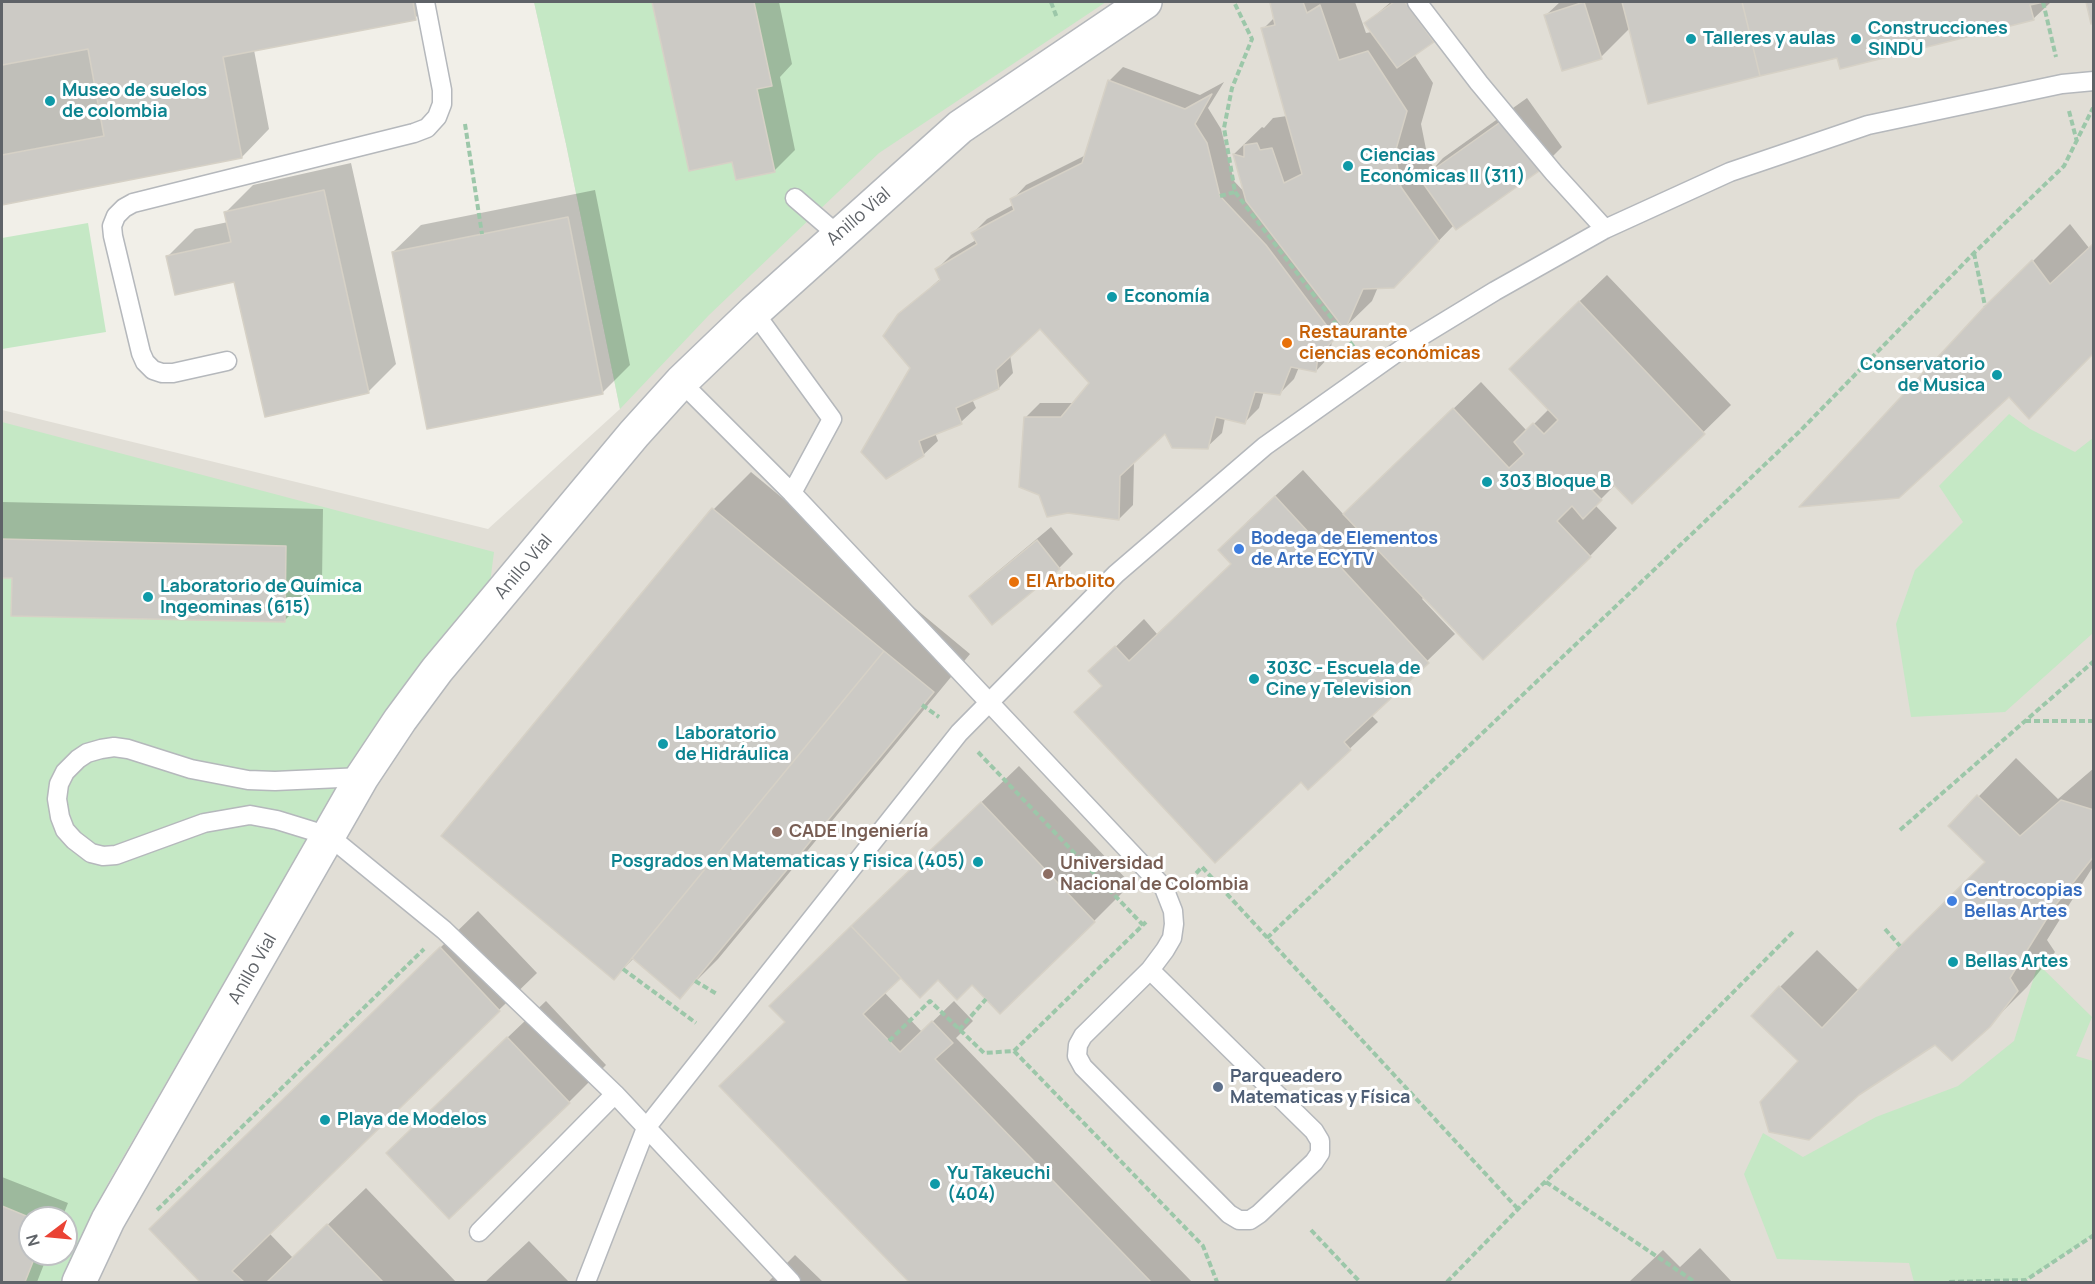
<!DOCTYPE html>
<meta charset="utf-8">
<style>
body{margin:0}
#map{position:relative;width:2095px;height:1284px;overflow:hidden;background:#f1efe8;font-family:Manrope,sans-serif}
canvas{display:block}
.frame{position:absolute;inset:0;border:3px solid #5f6368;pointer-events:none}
.north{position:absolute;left:18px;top:1206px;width:60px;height:60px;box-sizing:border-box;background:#fff;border:2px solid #bfc1c3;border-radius:50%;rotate:254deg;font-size:16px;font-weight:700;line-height:24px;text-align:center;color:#5f6368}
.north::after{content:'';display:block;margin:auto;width:21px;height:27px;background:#ea4335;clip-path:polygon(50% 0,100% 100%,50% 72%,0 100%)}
</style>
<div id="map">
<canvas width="2095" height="1284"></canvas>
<div class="frame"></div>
<div class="north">N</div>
</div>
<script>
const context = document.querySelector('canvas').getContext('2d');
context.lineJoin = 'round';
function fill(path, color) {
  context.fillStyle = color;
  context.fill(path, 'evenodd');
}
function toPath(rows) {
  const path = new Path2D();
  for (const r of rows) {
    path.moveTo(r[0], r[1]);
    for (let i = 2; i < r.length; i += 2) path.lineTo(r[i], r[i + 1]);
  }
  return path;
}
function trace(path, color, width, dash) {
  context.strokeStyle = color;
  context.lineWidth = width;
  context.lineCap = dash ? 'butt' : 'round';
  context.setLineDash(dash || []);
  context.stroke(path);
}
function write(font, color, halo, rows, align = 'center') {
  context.font = font + ' Manrope,sans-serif';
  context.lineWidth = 6;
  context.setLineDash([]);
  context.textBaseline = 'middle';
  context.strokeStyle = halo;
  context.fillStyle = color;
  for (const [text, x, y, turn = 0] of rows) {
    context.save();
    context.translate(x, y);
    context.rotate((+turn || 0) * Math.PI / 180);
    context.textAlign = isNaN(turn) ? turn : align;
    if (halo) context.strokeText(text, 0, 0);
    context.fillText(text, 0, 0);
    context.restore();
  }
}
fill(toPath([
 [534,2,2093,2,2093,1282,2,1282,2,410,488,529,620,409,566,144],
 [30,1218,66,1218,66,1254,30,1254]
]), '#e1ded6');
fill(toPath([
 [534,2,1106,2,879,153,709,315,620,409,566,144],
 [88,223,106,332,2,349,2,238],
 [2009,414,2030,429,2075,452,2093,438,2093,633,2005,712,1911,717,1896,624,1915,570,1963,522,1939,486],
 [2,422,494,552,489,591,369,750,298,854,108,1183,61,1282,25,1282,36,1254,66,1254,66,1218,31,1218,2,1206,2,578,12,578,12,616,284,622,286,546,2,539],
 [2038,964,2092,1017,2076,1056,2093,1061,2093,1235,2026,1280,1914,1282,1909,1263,1777,1259,1744,1174,1763,1133,1803,1157,1876,1117,1958,1086,2014,1041]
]), '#c5e8c5');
fill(toPath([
 [2,2,432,2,415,18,254,50,269,129,242,157,2,203],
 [654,2,779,2,792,64,780,77,795,150,774,171,734,160,690,169],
 [1273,2,1355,2,1366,33,1372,32,1366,23,1391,2,1429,2,1447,26,1433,40,1414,54,1433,83,1421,124,1428,159,1434,168,1443,158,1527,98,1562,147,1541,168,1454,225,1422,258,1378,287,1372,301,1332,340,1330,356,1316,371,1299,367,1294,379,1279,394,1264,391,1259,408,1245,422,1225,418,1222,433,1207,447,1166,432,1134,461,1133,505,1119,519,1026,417,1040,403,1074,403,1091,383,1040,327,1010,355,1013,373,999,388,972,399,976,408,961,422,935,433,938,441,923,455,886,477,912,368,900,315,941,278,937,269,951,255,976,240,972,234,987,219,1013,205,1012,200,1026,185,1086,155,1109,81,1123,67,1200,95,1224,82,1208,108,1221,129,1234,181,1246,194,1234,154,1262,127,1264,128,1273,118,1287,116,1263,29,1275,17,1271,3],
 [1560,2,2051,2,2033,19,1838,56,1630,28,1601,57,1563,69,1545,16],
 [351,163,396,364,368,392,236,280,168,256,195,229,228,222,226,212,253,185],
 [595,190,630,365,603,392,393,252,421,225],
 [2070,224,2089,248,2094,243,2094,352,1987,307],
 [1607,275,1731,405,1632,502,1616,484,1595,505,1617,528,1590,556,1424,597,1422,599,1455,634,1371,715,1378,722,1308,788,1301,780,1103,685,1091,671,1144,619,1157,634,1233,563,1247,522,1303,470,1344,515,1481,382,1527,431,1549,409,1538,341],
 [751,472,970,654,718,959,680,997,634,958,614,978,444,836,714,509],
 [2,502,323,509,322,583,284,621,13,577,2,577],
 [1051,527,1073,554,1059,568,971,596,985,582],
 [2016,758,2058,799,2094,768,2094,865,2047,940,2055,952,2027,987,1989,1025,1936,1043,1800,1061,1780,987,1817,950,1859,991,1987,862,1950,826],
 [1019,766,1131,884,1094,921,972,983,938,978,901,976,884,992,922,1032,954,1001,973,1021,956,1038,1192,1282,911,1282,721,1086,787,1022,891,889],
 [478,911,537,973,269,1233,293,1258,366,1188,456,1282,202,1282,151,1229],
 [546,1001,606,1065,569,1102,426,1115],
 [2,1177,68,1203,62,1218,30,1218,30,1254,48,1254,37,1282,2,1282],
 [529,1241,569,1282,485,1282],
 [1700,1248,1732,1282,1629,1282,1663,1250,1680,1267],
 [795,1255,823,1282,768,1282]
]), '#0003');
const building = toPath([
 [2,2,413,2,416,20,223,57,242,158,2,205,2,2],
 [652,2,754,2,772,86,757,89,775,172,736,180,732,162,689,171,652,2],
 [1272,2,1303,2,1307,13,1320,5,1339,60,1368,51,1407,111,1395,153,1401,187,1439,241,1394,288,1363,289,1345,330,1246,201,1233,154,1244,157,1244,145,1257,143,1260,150,1272,148,1284,183,1302,174,1261,28,1275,25,1270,3,1272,2],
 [1394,2,1405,2,1434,42,1397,68,1364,23,1394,2],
 [1584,2,1602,59,1562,71,1544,15,1584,2],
 [1622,2,1742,2,1760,76,1648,104,1622,2],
 [1742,2,2044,2,2030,5,2034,20,1840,69,1837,58,1760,76,1742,2],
 [2086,2,2094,2,2094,23,2091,24,2086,2],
 [88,49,104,136,2,155,2,65,88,49],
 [1108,80,1185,109,1212,94,1195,124,1207,143,1220,196,1266,245,1336,338,1318,356,1316,372,1291,367,1280,395,1255,392,1245,424,1216,417,1208,449,1172,448,1165,434,1120,476,1119,520,1068,513,1047,517,1039,495,1019,487,1024,417,1061,417,1089,383,1040,329,996,370,999,389,956,408,962,424,919,441,924,456,886,479,861,452,910,368,883,336,898,314,940,280,935,269,977,244,971,233,1014,210,1010,199,1082,163,1108,80],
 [1506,118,1542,169,1456,230,1420,179,1506,118],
 [324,190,369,393,265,417,234,282,175,295,166,256,231,242,224,212,324,190],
 [568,217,603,394,427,429,392,252,568,217],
 [2094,243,2094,353,2029,419,2009,397,1899,498,1799,507,1985,306,2032,260,2050,284,2094,243],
 [1579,301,1705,434,1632,504,1605,476,1591,489,1602,500,1583,519,1572,506,1557,521,1591,557,1483,660,1343,514,1453,408,1509,468,1524,454,1514,442,1533,423,1544,434,1558,420,1509,369,1579,301],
 [1275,496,1429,663,1344,742,1351,750,1308,790,1301,782,1215,863,1074,712,1102,686,1088,671,1115,646,1129,661,1231,564,1218,550,1275,496],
 [712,508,884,651,614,980,441,836,712,508],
 [2,539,286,546,285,622,11,616,12,578,2,578,2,539],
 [1037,540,1060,569,992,625,969,596,1037,540],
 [884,651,934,692,680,999,632,958,884,651],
 [1977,795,2020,836,2061,800,2094,810,2094,856,2054,907,2010,978,2018,991,1990,1027,1952,1061,1935,1045,1859,1095,1809,1140,1769,1132,1760,1102,1798,1061,1751,1016,1779,986,1822,1028,1900,946,1985,862,1948,826,1977,795],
 [981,802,1095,922,1000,1014,972,985,957,1000,938,980,920,998,851,926,981,802],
 [851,926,901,978,863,1014,900,1052,932,1021,953,1043,935,1059,1151,1282,909,1282,719,1086,785,1022,769,1006,851,926],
 [440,947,500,1011,232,1271,244,1282,200,1282,149,1229,440,947],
 [507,1037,570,1103,449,1219,386,1153,507,1037],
 [2,1206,31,1218,30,1254,36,1254,25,1282,2,1282,2,1206],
 [327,1224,383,1282,267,1282,327,1224]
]);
fill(building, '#cccac5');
trace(building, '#d6d1c6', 1.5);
const service = toPath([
 [1417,2,1479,83,1554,173,1605,229],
 [795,198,838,235],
 [754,312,832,419,792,493],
 [227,361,173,373,162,373,153,370,145,362,141,353,113,236,112,226,116,216,124,208,133,203,414,133,427,128,437,117,442,104,442,90,425,2],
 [681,382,792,493,1164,888,1173,911,1174,924,1172,938,1165,950,1150,970,1083,1036,1078,1045,1077,1056,1083,1067,1229,1214,1239,1220,1250,1220,1259,1214,1314,1162,1320,1153,1320,1141,1314,1131,1150,970],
 [362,777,275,781,248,780,191,769,128,749,114,747,101,749,87,753,78,759,65,772,59,784,57,799,60,817,65,830,74,840,91,853,103,856,116,855,204,823,250,815,277,820,329,836,444,930,615,1094,791,1282],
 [479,1232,615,1094],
 [586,1282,646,1128,959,733,1116,574,1265,446,1413,341,1495,291,1605,229,1730,172,1868,125,2062,84,2094,81]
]);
const minor = toPath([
 [79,1282,108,1220,362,777,400,720,437,670,634,434,681,382,754,312,960,127,1145,2]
]);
trace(service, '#b5b8bc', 21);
trace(minor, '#b5b8bc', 36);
trace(toPath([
 [1051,2,1057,18],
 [2043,2,2056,57],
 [2069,111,2077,142],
 [465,124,482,234],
 [1235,192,1356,350],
 [1220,196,1235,192,1224,128,1232,88,1252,39,1234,2],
 [1974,253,1985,306],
 [922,705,939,717],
 [2025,721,2094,721],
 [978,752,1143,925],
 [1900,830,2094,661],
 [1190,880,1202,867,1518,1209],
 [1885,929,1900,946],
 [1267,938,1799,432,1974,253,2064,166,2093,108],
 [623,969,696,1023],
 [695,981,717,994],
 [959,1030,986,999],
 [889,1041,930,1001,984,1053,1014,1051,1146,922],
 [1014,1051,1203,1246,1217,1282],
 [1546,1182,1695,1282],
 [157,1210,424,949],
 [1311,1230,1360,1282],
 [1447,1282,1518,1209,1793,932],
 [1949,1282,2026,1280,2094,1235]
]), '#9cc7a9', 4, [6, 3]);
trace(service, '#fff', 18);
trace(minor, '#fff', 33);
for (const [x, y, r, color] of [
 [1691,39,6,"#0f9aa8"],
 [1856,39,6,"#0f9aa8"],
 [50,101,6,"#0f9aa8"],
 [1348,166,6,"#0f9aa8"],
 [1112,297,6,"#0f9aa8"],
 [1287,343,6,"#e8710a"],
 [1997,375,6,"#0f9aa8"],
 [1487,482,6,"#0f9aa8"],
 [1239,549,6,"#3f7fe0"],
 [1014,582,6,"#e8710a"],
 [148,597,6,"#0f9aa8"],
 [1254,679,6,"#0f9aa8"],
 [663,744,6,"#0f9aa8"],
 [777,832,6,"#8d6e63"],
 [978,862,6,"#0f9aa8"],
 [1048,874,6,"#8d6e63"],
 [1952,901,6,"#3f7fe0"],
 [1953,962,6,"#0f9aa8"],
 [1218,1087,6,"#5c6f8a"],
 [325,1120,6,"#0f9aa8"],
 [935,1184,6,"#0f9aa8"]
]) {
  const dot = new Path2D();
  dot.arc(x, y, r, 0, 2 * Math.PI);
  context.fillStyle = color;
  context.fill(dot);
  trace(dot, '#fff', 2);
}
write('bold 18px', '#0d838f', '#fff', [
 ["Construcciones",1868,29],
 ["SINDU",1868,50],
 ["Talleres y aulas",1703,39],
 ["Museo de suelos",62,91],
 ["de colombia",62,112],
 ["Ciencias",1360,156],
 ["Económicas II (311)",1360,177],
 ["Economía",1124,297],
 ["Conservatorio",1985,365,"right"],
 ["de Musica",1985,386,"right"],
 ["303 Bloque B",1499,482],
 ["Laboratorio de Química",160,587],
 ["Ingeominas (615)",160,608],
 ["303C - Escuela de",1266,669],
 ["Cine y Television",1266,690],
 ["Laboratorio",675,734],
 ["de Hidráulica",675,755],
 ["Posgrados en Matematicas y Fisica (405)",966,862,"right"],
 ["Bellas Artes",1965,962],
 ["Playa de Modelos",337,1120],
 ["Yu Takeuchi",947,1174],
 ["(404)",947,1195]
], 'left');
write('18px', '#5f6368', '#fff', [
 ["Anillo Vial",859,217,-41],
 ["Anillo Vial",524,567,-50],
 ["Anillo Vial",253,969,-60]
]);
write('bold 18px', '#c56008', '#fff', [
 ["Restaurante",1299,333],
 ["ciencias económicas",1299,354],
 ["El Arbolito",1026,582]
], 'left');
write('bold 18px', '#366cbe', '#fff', [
 ["Bodega de Elementos",1251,539],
 ["de Arte ECYTV",1251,560],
 ["Centrocopias",1964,891],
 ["Bellas Artes",1964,912]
], 'left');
write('bold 18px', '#785e54', '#fff', [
 ["CADE Ingeniería",789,832],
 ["Universidad",1060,864],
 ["Nacional de Colombia",1060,885]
], 'left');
write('bold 18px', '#4e5e75', '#fff', [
 ["Parqueadero",1230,1077],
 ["Matematicas y Física",1230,1098]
], 'left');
</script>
